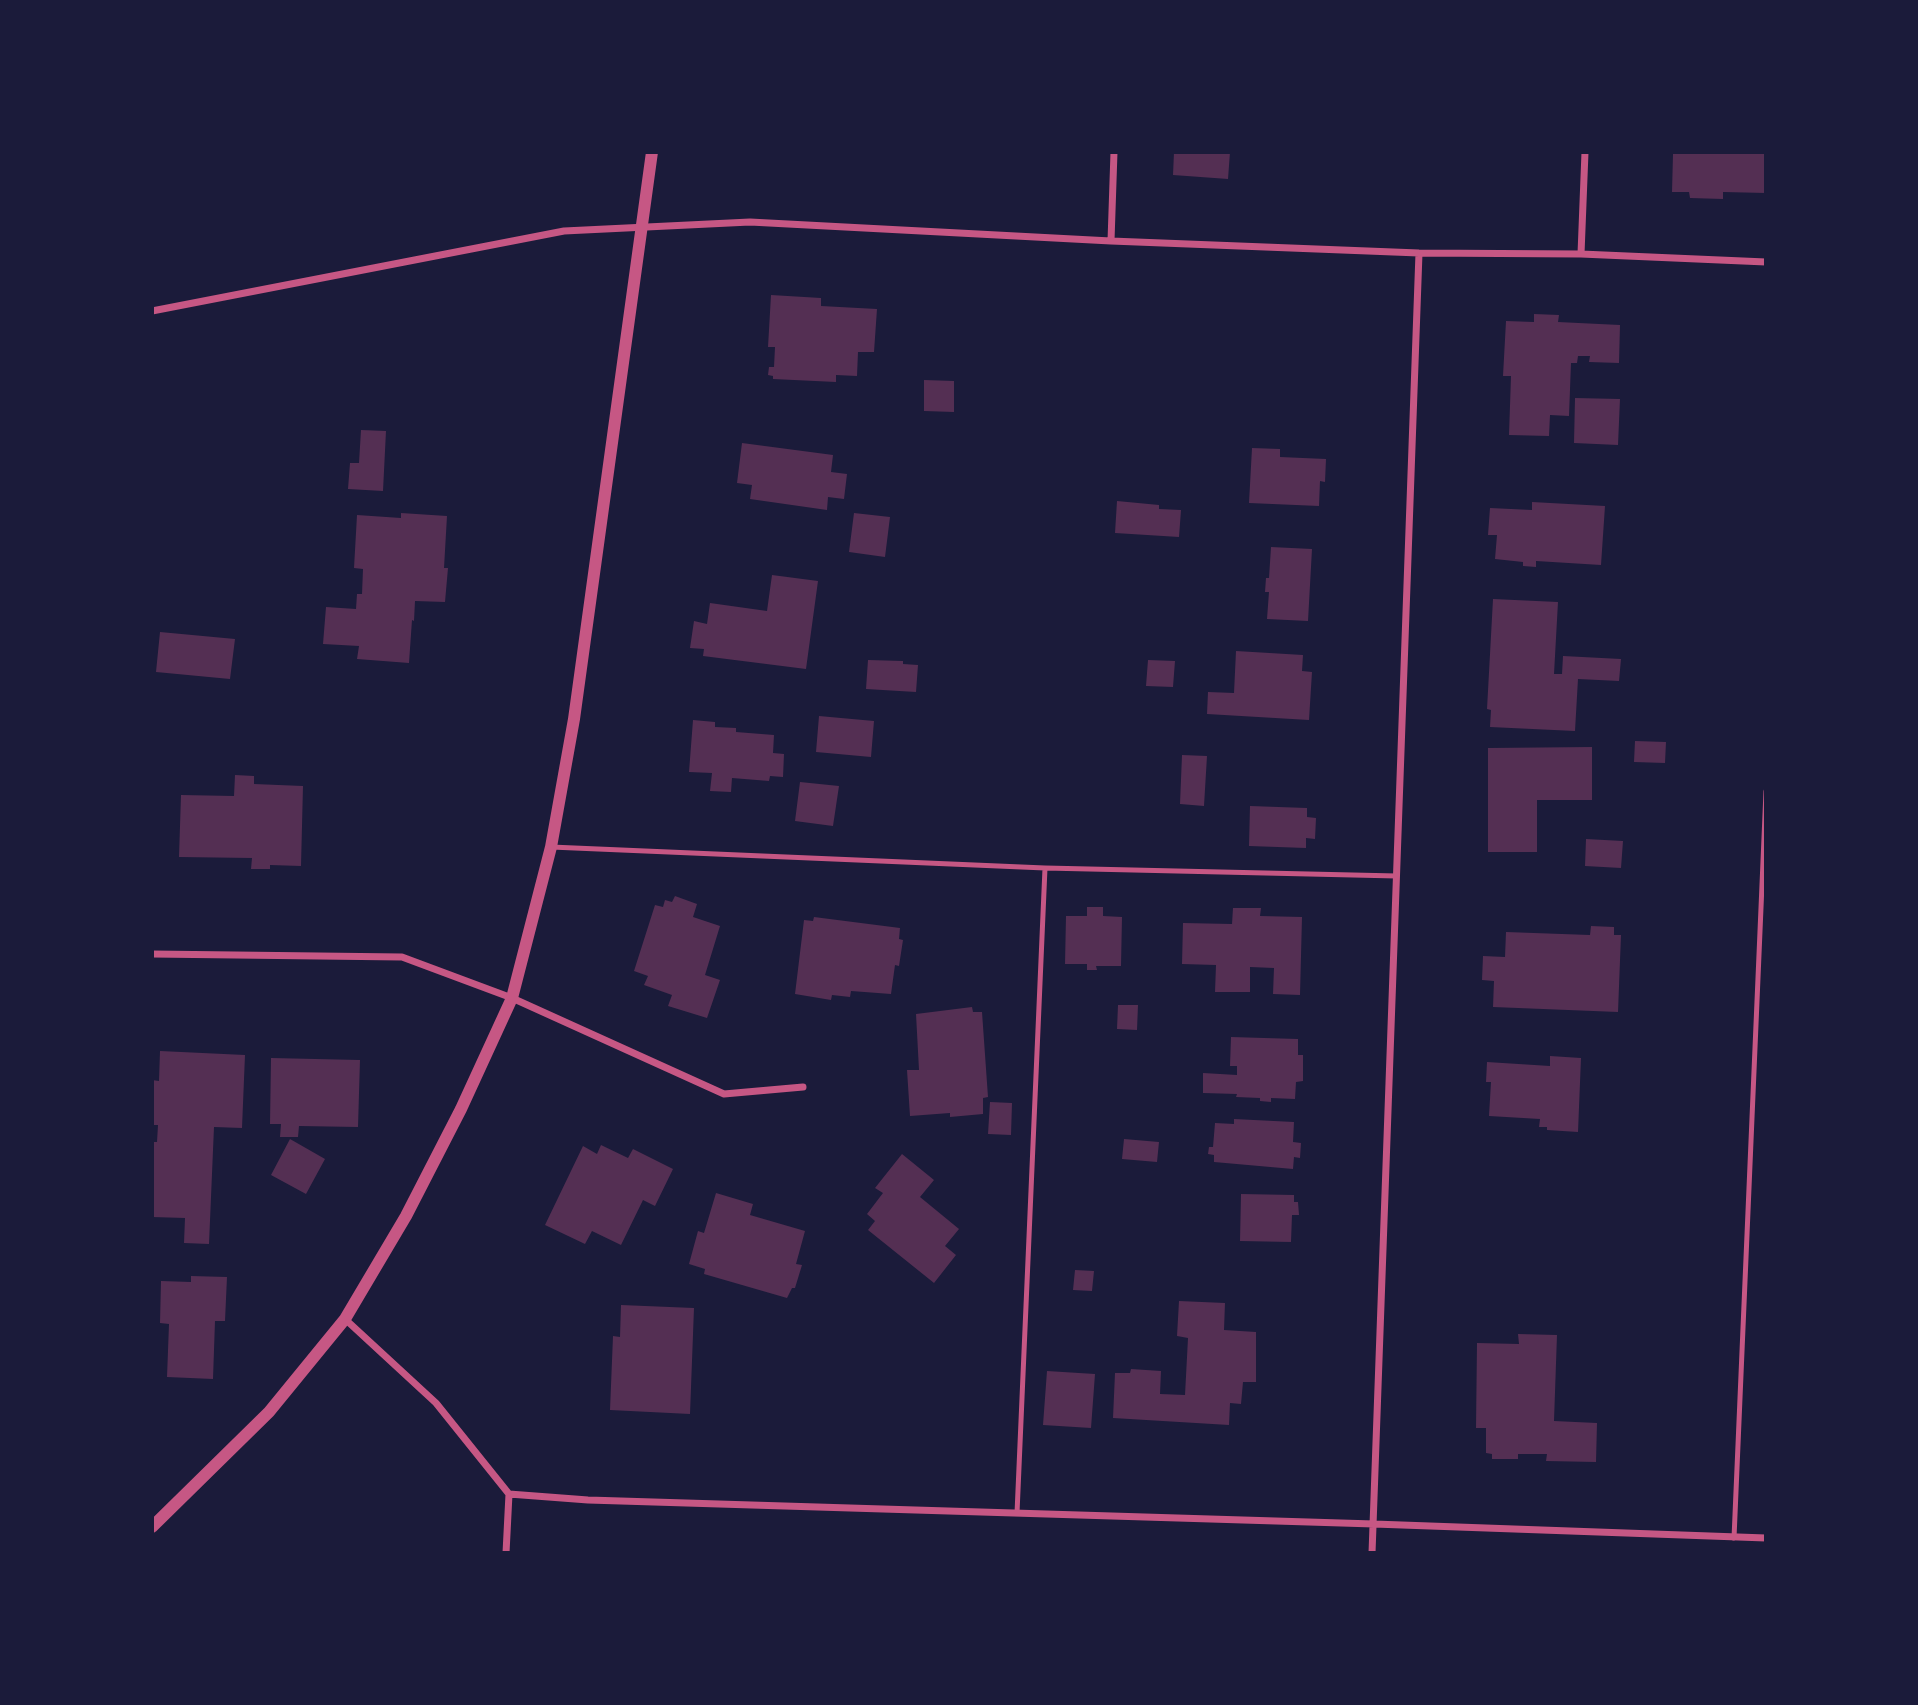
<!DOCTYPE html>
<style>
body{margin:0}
#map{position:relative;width:1918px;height:1705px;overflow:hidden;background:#1b1b3a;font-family:Poppins,sans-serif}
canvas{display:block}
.frame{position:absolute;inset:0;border:154px solid #1b1b3a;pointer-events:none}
</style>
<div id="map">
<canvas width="1918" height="1705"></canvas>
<div class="frame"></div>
</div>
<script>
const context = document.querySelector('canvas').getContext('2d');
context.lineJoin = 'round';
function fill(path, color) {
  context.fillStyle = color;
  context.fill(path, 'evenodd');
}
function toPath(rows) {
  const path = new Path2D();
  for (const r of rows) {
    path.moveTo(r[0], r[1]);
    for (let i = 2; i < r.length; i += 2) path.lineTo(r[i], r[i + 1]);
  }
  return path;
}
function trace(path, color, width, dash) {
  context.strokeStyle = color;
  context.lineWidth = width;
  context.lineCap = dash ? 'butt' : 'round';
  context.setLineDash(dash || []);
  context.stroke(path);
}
fill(toPath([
 [1174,152,1230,152,1228,179,1173,175],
 [1691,152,1766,152,1766,193,1723,192,1723,199,1690,198,1689,192,1672,192,1673,154],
 [771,295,821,298,821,306,877,309,874,352,858,352,857,376,836,375,836,382,773,379,773,376,768,375,769,367,774,367,775,347,768,347],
 [1534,314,1559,315,1558,322,1620,325,1619,363,1589,362,1590,356,1578,356,1577,363,1571,363,1569,416,1550,415,1549,436,1509,435,1511,376,1503,376,1506,321,1534,322],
 [924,380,954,381,954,412,924,411],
 [1575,398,1620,399,1618,445,1574,443],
 [361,430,386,431,383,491,348,489,350,463,359,463],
 [742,443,833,455,831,472,847,474,844,499,828,497,827,510,750,499,752,485,737,483],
 [1252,448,1280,449,1280,457,1326,459,1325,482,1320,481,1319,506,1249,503],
 [1117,501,1159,505,1159,509,1181,510,1179,537,1115,533],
 [1532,502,1605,506,1601,565,1536,561,1536,567,1523,566,1523,562,1495,559,1497,535,1488,535,1490,508,1532,510],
 [401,513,447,516,444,568,448,568,445,602,415,601,414,621,412,620,409,663,357,659,359,646,323,644,326,607,356,609,357,594,362,594,363,569,354,568,357,515,401,518],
 [854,513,890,517,885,557,849,552],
 [1271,547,1312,549,1308,621,1267,619,1269,592,1265,592,1266,578,1269,578],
 [772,575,818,581,806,669,703,656,704,649,690,648,694,621,707,624,710,603,767,611],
 [1493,599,1558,602,1554,674,1562,674,1563,656,1621,659,1619,681,1578,679,1575,731,1490,727,1491,710,1487,709],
 [160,632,235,639,230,679,156,672],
 [1236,651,1303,655,1302,671,1312,672,1309,720,1207,714,1208,692,1234,693],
 [868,660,903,661,903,664,918,665,916,692,866,689],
 [1148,660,1175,661,1173,687,1146,686],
 [819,716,874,721,871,757,816,752],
 [693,720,715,722,715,727,736,728,736,732,774,735,773,753,784,754,783,777,770,776,769,781,732,778,731,792,710,791,712,773,689,772],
 [1635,741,1666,742,1665,763,1634,762],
 [1592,747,1592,800,1537,800,1537,852,1488,852,1488,748],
 [1182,755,1207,756,1204,806,1180,804],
 [235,775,254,776,254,784,303,786,301,866,270,865,270,869,251,869,252,858,179,857,181,795,234,796],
 [800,782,839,786,833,826,795,821],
 [1250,806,1307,808,1307,817,1316,818,1315,839,1306,838,1306,848,1249,846],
 [1586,839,1623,841,1621,868,1585,866],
 [675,896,697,904,693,917,720,926,705,975,720,980,707,1018,668,1006,672,995,644,985,648,976,634,971,655,905,663,907,665,900,672,902],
 [1087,907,1103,907,1103,916,1122,917,1121,966,1096,966,1097,970,1087,970,1087,964,1065,964,1066,916,1087,916],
 [1233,908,1261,908,1260,916,1302,917,1300,995,1273,994,1274,968,1250,967,1250,992,1215,992,1216,965,1182,964,1183,923,1232,924],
 [814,917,900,928,899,939,903,940,899,966,895,965,891,994,851,991,850,997,832,995,831,1000,795,994,804,920,813,921],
 [1591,926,1614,927,1614,935,1621,935,1618,1012,1493,1007,1494,981,1482,980,1483,956,1505,957,1506,932,1590,935],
 [1118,1005,1138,1005,1137,1030,1117,1029],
 [972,1007,973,1012,982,1012,988,1097,983,1098,983,1114,950,1117,950,1113,910,1116,907,1070,919,1070,916,1014],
 [1231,1037,1298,1039,1298,1055,1303,1055,1303,1081,1296,1082,1295,1099,1271,1098,1271,1102,1260,1101,1260,1098,1236,1097,1237,1094,1203,1093,1203,1073,1237,1075,1237,1066,1230,1066],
 [160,1051,245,1055,242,1128,214,1127,209,1244,184,1243,185,1218,152,1217,152,1142,157,1142,158,1125,152,1125,152,1080,159,1081],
 [1550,1056,1581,1058,1578,1132,1547,1130,1547,1127,1539,1127,1540,1119,1489,1116,1491,1082,1486,1082,1487,1062,1550,1066],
 [271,1058,360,1060,358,1127,299,1126,298,1137,280,1137,281,1124,270,1124],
 [990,1102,1012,1103,1011,1135,988,1134],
 [1234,1119,1294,1122,1293,1142,1301,1143,1300,1158,1294,1157,1293,1169,1214,1162,1214,1155,1208,1154,1209,1147,1213,1147,1215,1123,1234,1124],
 [290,1139,325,1159,306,1194,271,1175],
 [1124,1139,1159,1142,1157,1162,1122,1159],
 [601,1145,628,1158,633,1149,673,1169,655,1206,643,1200,621,1245,592,1231,585,1244,545,1225,583,1146,597,1154],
 [902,1154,934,1180,920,1197,959,1229,945,1246,956,1255,934,1283,868,1230,875,1221,867,1214,883,1193,875,1188],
 [716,1193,753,1204,750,1215,805,1231,796,1264,802,1265,795,1288,792,1288,787,1298,704,1274,705,1269,689,1264,698,1231,704,1233],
 [1241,1194,1294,1195,1294,1202,1298,1202,1299,1215,1292,1215,1291,1242,1240,1241],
 [1075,1270,1094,1271,1092,1291,1073,1290],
 [191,1276,227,1277,225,1321,215,1321,213,1379,167,1377,169,1324,160,1323,161,1281,191,1282],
 [1179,1301,1225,1303,1224,1330,1256,1332,1256,1382,1243,1382,1241,1404,1230,1403,1229,1425,1113,1418,1115,1373,1130,1373,1131,1369,1161,1371,1160,1394,1185,1395,1188,1338,1177,1336],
 [621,1305,694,1308,690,1414,610,1410,613,1336,620,1337],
 [1518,1334,1557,1335,1554,1421,1597,1423,1596,1462,1546,1461,1547,1454,1518,1454,1518,1459,1492,1459,1492,1454,1486,1453,1486,1428,1476,1428,1477,1343,1519,1344],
 [1047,1371,1095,1374,1091,1428,1043,1425]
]), '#542f53');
trace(toPath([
 [551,847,1045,868,1397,876],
 [1017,1513,1045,868],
 [1734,1538,1766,791]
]), '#c65784', 5);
trace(toPath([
 [1111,241,1114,152],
 [1581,254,1585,152],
 [152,311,564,231,750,222,1111,241,1419,253,1581,254,1766,262],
 [152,954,402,957,512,998,724,1094,803,1087],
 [345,1319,436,1403,509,1494,506,1553],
 [509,1494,588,1500,1374,1524,1766,1538],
 [1372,1553,1419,253]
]), '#c65784', 7);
trace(toPath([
 [152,1527,269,1412,345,1319,406,1216,461,1109,512,998,551,847,574,719,652,152]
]), '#c65784', 12);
</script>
